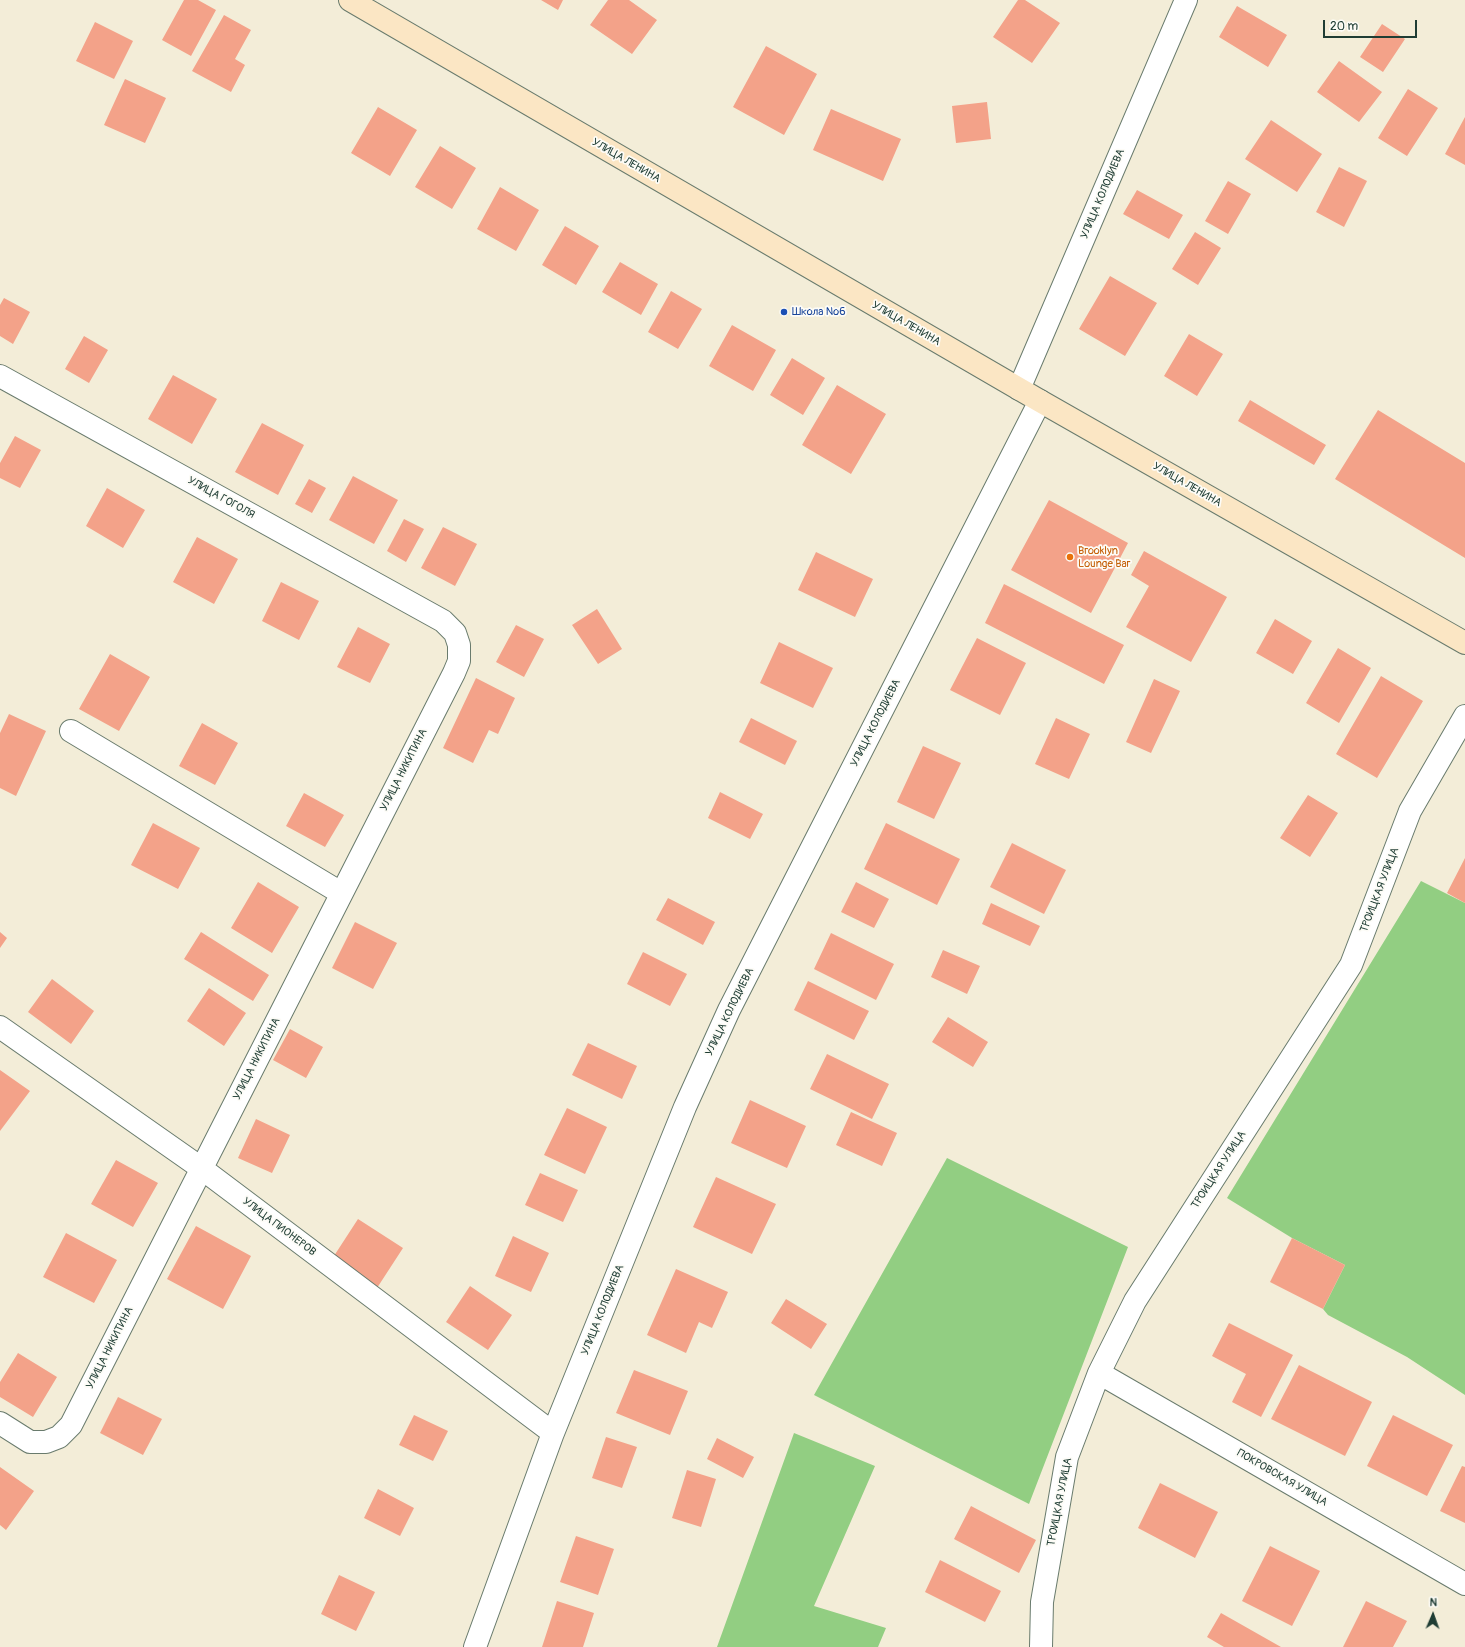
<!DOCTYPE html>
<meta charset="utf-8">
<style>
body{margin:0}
#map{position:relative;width:1465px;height:1647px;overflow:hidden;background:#f3edd8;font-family:Pangolin,sans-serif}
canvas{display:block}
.north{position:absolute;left:1413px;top:1595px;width:40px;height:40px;-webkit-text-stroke:3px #fdfcf7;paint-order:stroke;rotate:2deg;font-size:11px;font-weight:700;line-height:16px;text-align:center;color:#1f3d34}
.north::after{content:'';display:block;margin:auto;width:14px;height:18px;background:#1f3d34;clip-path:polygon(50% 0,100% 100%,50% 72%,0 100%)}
.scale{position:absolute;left:1323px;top:20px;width:94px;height:18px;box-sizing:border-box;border:2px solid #1f3d34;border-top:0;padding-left:5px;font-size:12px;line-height:14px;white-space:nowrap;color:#1f3d34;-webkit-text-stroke:3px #fdfcf7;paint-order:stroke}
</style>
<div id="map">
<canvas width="1465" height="1647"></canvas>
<div class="north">N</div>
<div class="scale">20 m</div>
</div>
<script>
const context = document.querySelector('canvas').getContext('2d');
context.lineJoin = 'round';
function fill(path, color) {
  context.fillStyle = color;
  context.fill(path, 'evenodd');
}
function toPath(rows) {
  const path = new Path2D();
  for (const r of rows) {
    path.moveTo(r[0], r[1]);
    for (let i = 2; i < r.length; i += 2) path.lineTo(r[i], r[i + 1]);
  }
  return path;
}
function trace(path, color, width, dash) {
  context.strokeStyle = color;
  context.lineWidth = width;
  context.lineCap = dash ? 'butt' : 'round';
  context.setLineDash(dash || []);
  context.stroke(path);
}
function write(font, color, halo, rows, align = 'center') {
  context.font = font + ' Pangolin,sans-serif';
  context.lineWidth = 3.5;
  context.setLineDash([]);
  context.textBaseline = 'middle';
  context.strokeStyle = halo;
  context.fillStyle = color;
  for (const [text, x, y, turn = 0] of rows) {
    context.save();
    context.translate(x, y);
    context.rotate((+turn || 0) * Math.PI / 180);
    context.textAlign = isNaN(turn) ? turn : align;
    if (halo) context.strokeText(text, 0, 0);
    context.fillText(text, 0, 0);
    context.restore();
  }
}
fill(toPath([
 [1421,881,1465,903,1465,1395,1407,1357,1328,1315,1323,1309,1345,1265,1292,1238,1227,1198],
 [947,1158,1128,1247,1029,1504,814,1395],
 [794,1433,875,1466,814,1606,886,1628,878,1647,717,1647]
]), '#92ce82');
fill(toPath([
 [184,0,198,0,216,10,191,56,162,40],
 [541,0,563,0,558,10],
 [608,0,629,0,657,20,632,54,590,25],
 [1018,0,1025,0,1060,23,1032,63,993,37],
 [1237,6,1287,35,1268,67,1219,37],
 [224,15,251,30,235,59,245,65,231,92,192,71],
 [95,22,133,41,114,79,76,61],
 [1382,24,1405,39,1383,72,1360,57],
 [766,46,817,74,784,135,733,107],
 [1339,61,1382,92,1359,122,1317,92],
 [125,79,166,98,145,143,104,125],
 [1408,89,1438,108,1407,156,1378,138],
 [987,102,991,139,956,143,952,106],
 [378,107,417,130,390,176,351,153],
 [831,109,901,139,883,181,813,150],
 [1465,117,1465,165,1445,154],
 [1271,120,1322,154,1297,192,1245,159],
 [440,146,476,168,452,209,415,187],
 [1339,167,1367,181,1344,227,1316,212],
 [1228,181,1251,194,1228,234,1205,221],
 [500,187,539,210,516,251,477,229],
 [1137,190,1183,215,1169,239,1123,214],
 [565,226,599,246,576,285,542,265],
 [1195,232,1221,248,1198,285,1172,269],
 [620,262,658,284,641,315,602,292],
 [1110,276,1157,303,1125,356,1079,329],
 [671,291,702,309,678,349,648,332],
 [4,298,30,312,13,344,0,336,0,305],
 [732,325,776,350,753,391,709,366],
 [1189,334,1223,354,1197,396,1164,376],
 [84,336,108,350,89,383,65,369],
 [792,358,825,378,803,415,770,395],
 [173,375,217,399,192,444,148,419],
 [837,385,886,414,851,474,802,445],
 [1250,400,1326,445,1314,465,1238,421],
 [1378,410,1465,463,1465,558,1335,479],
 [262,423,304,445,278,495,235,472],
 [15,436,41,450,20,488,0,478,0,463],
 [353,476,398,500,374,544,329,520],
 [309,479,326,488,312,513,295,504],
 [107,488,145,510,123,548,86,526],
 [1049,500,1128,543,1091,613,1011,570],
 [404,519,424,529,406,562,387,551],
 [443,527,477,544,455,586,421,568],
 [197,537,238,559,214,604,173,582],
 [1144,551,1227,597,1191,662,1126,627,1149,586,1131,575],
 [816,552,873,579,855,617,798,590],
 [281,582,319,601,299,640,262,621],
 [1004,584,1124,645,1104,684,985,623],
 [597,609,622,649,598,664,572,625],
 [1275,619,1312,641,1293,674,1256,653],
 [516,625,544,639,524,677,496,662],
 [358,627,390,644,370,683,337,667],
 [977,638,1026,663,1000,715,950,690],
 [779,642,833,668,813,708,760,683],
 [1338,648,1371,668,1339,723,1306,703],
 [110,654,150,677,119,731,79,709],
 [1381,676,1423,701,1377,778,1336,754],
 [476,678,515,698,498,734,489,730,473,763,443,748],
 [1154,679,1180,691,1151,753,1126,742],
 [9,714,46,731,16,796,0,788,0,733],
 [751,718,797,741,785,765,739,742],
 [1056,718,1090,734,1069,779,1035,764],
 [202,723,238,743,215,785,179,766],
 [923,746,961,763,934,819,897,802],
 [720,792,763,814,750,839,708,818],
 [304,793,344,815,325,847,286,826],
 [1308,795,1338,813,1310,857,1280,838],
 [153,823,200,848,178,889,131,865],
 [886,823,960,859,937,905,864,869],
 [1012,843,1066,870,1044,914,990,887],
 [1465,858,1465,903,1447,893],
 [258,882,299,907,272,953,231,928],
 [856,882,889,899,874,928,841,912],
 [668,898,715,922,703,945,656,920],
 [991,903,1040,926,1030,946,982,924],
 [355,922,397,943,373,989,332,968],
 [0,932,7,938,0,948],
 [201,932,269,975,253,1001,184,959],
 [831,933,894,964,876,1000,814,969],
 [943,950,980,966,967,994,931,977],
 [643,952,687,974,670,1006,627,984],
 [52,979,94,1011,71,1044,28,1012],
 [808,981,869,1011,854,1040,794,1010],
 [209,988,246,1013,224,1046,187,1021],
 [948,1017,988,1042,973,1067,932,1042],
 [290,1029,323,1047,306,1078,273,1060],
 [588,1043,637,1066,622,1099,572,1075],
 [827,1054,889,1084,872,1119,810,1089],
 [0,1070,30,1091,0,1131],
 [750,1100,806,1126,787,1168,731,1143],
 [567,1108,607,1127,585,1174,544,1155],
 [851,1112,897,1133,882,1166,836,1145],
 [256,1119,290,1135,272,1173,238,1158],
 [116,1160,158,1183,133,1227,91,1204],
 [540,1173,578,1190,563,1222,525,1205],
 [716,1177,776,1204,752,1254,693,1227],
 [358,1219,403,1248,377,1288,332,1259],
 [196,1226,251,1256,223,1309,167,1279],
 [66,1233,117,1260,94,1303,43,1277],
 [513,1236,549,1253,531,1292,495,1276],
 [1292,1238,1345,1265,1323,1309,1270,1282],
 [676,1269,728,1292,712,1328,699,1322,686,1353,647,1335],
 [470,1286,512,1315,488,1350,446,1322],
 [786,1299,827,1324,811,1349,771,1323],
 [1229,1323,1293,1355,1261,1417,1232,1402,1246,1374,1212,1356],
 [18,1353,57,1377,33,1417,0,1397,0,1382],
 [1299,1365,1372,1402,1345,1456,1271,1419],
 [634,1370,688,1391,670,1435,616,1413],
 [118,1397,162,1419,143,1455,100,1433],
 [414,1415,448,1431,433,1461,399,1445],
 [1393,1415,1453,1445,1427,1496,1367,1466],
 [606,1437,637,1447,622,1488,592,1478],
 [717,1438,754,1457,743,1478,707,1459],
 [1462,1466,1465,1467,1465,1523,1440,1511],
 [0,1467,34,1491,6,1530,0,1525],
 [687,1470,716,1479,701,1527,672,1518],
 [1160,1483,1218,1512,1195,1558,1138,1528],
 [378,1489,414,1508,400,1536,364,1518],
 [971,1506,1036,1540,1019,1573,954,1539],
 [576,1536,614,1549,598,1595,560,1582],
 [1270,1546,1320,1571,1292,1626,1242,1601],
 [940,1560,1001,1591,985,1622,925,1592],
 [339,1575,375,1592,356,1631,321,1614],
 [557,1601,594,1613,583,1647,542,1647],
 [1366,1601,1407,1621,1393,1647,1343,1647],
 [1221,1613,1281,1647,1224,1647,1207,1637]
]), '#f3a289');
const street = toPath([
 [0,376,443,621,455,633,459,645,459,661,454,673,71,1425,59,1437,46,1442,30,1442,0,1423],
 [1019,389,1186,0],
 [71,731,341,893],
 [0,1027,201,1168,553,1433],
 [1099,1373,1465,1584],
 [475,1647,553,1433,685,1107,729,1010,1040,401],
 [1041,1647,1042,1602,1067,1457,1099,1373,1135,1301,1351,965,1410,811,1465,716]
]);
const secondary = toPath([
 [350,0,1040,401,1465,643]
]);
trace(street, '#697b6d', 24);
trace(secondary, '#697b6d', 24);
trace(street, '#fff', 22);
trace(secondary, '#fbe6c4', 22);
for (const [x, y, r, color] of [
 [784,312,4,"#1a4fb4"],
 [1070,557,4,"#e8710a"]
]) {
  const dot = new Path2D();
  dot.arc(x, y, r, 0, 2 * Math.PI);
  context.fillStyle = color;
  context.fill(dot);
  trace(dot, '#fdfcf7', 1.5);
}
write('11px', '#1f3d34', '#fdfcf7', [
 ["УЛИЦА ЛЕНИНА",626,161,30],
 ["УЛИЦА КОЛОДИЕВА",1103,194,-67],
 ["УЛИЦА ЛЕНИНА",906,324,30],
 ["УЛИЦА ЛЕНИНА",1187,485,30],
 ["УЛИЦА ГОГОЛЯ",221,498,29],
 ["УЛИЦА КОЛОДИЕВА",876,723,-63],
 ["УЛИЦА НИКИТИНА",404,770,-63],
 ["ТРОИЦКАЯ УЛИЦА",1380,890,-69],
 ["УЛИЦА КОЛОДИЕВА",730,1012,-64],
 ["УЛИЦА НИКИТИНА",257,1059,-63],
 ["ТРОИЦКАЯ УЛИЦА",1219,1170,-57],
 ["УЛИЦА ПИОНЕРОВ",279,1227,37],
 ["УЛИЦА КОЛОДИЕВА",603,1310,-68],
 ["УЛИЦА НИКИТИНА",110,1348,-63],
 ["ПОКРОВСКАЯ УЛИЦА",1282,1478,30],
 ["ТРОИЦКАЯ УЛИЦА",1060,1502,-79]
]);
write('11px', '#164399', '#fdfcf7', [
 ["Школа №6",792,312]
], 'left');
write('11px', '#c56008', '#fdfcf7', [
 ["Brooklyn",1078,551],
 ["Lounge Bar",1078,564]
], 'left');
</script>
